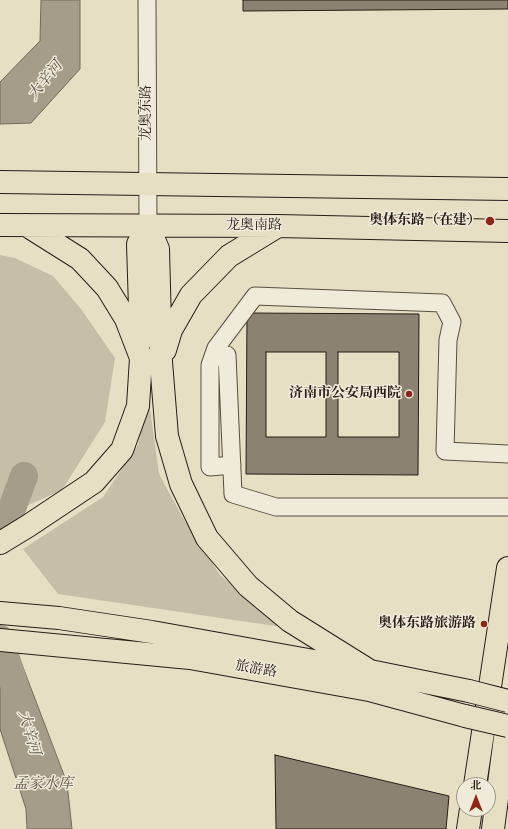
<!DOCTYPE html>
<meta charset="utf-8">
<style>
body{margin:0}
#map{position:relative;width:508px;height:829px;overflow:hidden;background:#e6dfc4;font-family:"IM FELL DW Pica","Noto Serif SC",serif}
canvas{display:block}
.north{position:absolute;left:456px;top:777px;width:40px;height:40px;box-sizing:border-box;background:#efead9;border:1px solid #9f988b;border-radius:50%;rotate:0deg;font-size:11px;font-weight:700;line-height:16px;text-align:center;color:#281d17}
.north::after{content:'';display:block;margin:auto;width:14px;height:18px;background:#8f2418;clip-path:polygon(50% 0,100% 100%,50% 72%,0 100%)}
</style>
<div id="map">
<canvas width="508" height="829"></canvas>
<div class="north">北</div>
</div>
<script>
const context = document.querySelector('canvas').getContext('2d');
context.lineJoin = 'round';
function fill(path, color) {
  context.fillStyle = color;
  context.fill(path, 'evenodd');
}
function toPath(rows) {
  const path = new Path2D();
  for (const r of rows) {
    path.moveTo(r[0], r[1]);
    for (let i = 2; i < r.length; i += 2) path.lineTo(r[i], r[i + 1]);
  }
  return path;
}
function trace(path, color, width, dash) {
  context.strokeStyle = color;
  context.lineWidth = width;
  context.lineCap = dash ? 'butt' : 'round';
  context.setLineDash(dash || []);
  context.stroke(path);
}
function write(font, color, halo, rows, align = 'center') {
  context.font = font + ' "IM FELL DW Pica","Noto Serif SC",serif';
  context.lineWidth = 3;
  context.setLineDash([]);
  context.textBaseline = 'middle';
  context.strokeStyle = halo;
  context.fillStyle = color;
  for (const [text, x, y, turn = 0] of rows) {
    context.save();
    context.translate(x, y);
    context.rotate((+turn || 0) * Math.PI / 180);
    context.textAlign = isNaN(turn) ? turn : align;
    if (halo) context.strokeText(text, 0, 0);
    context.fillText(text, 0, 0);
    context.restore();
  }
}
fill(toPath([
 [0,255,15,258,53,276,81,309,115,358,105,422,62,490,0,518],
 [148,394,159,474,183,518,220,575,282,627,58,594,23,549,103,497,138,445]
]), '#c6bea7');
const water = toPath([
 [41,0,80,0,80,69,31,123,0,124,0,82,40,41,41,0],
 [21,662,67,783,72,829,27,829,26,809,0,729,0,665,21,662]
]);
fill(water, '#a59d89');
trace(water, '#736a5b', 1);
trace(toPath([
 [0,541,24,476],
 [0,639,19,700]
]), '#a59d89', 28);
const building = toPath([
 [243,0,508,0,508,9,243,11,243,0],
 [247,313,419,314,418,475,246,474,247,313],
 [266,352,326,352,326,437,266,437,266,352],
 [338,352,399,352,399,437,338,437,338,352],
 [275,755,449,796,446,829,276,829,275,755]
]);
fill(building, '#8b8271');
trace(building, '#281d17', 1);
const minor = toPath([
 [147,0,148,226],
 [227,355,233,494,276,507,508,507],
 [232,465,210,467,210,365,216,348,255,296,442,303,452,322,448,340,445,451,508,454]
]);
const major = toPath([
 [0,182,508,189],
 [0,225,278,226,508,231],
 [148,226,158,249,161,362,167,436,181,484,207,538,248,586,290,621,370,671],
 [141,340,138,244,148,226],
 [165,350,171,330,191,295,229,256,278,226],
 [0,543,28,526,94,482,122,450,138,406,141,358,126,319,107,288,80,259,26,225],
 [0,613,59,618,152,632,370,671,469,691],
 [0,640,190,658,369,690,465,716],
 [475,785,508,568],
 [468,829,471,809],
 [493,829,508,715]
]);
trace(minor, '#584e42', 19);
trace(major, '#281d17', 24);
trace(minor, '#efead9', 17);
trace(major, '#e6dfc4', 22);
const majorBridge = toPath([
 [469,691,508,701],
 [465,716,508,726]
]);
trace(majorBridge, '#281d17', 24, []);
trace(majorBridge, '#e6dfc4', 22);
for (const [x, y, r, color] of [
 [490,221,5,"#8f2418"],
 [409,394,4,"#8f2418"],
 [484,624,4,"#8f2418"]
]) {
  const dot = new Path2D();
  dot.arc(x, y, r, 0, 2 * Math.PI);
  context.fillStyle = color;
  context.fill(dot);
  trace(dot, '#efead9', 1.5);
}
write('14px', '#281d17', '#efead9', [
 ["龙奥东路",147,113,-90],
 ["龙奥南路",254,226],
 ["旅游路",256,670,10]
]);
write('bold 14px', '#281d17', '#efead9', [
 ["奥体东路（在建）",481,221],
 ["济南市公安局西院",401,394],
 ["奥体东路旅游路",476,624]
], 'right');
write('italic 15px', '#5a5045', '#efead9', [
 ["大辛河",46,81,-51],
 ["大辛河",28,733,74],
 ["孟家水库",43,785]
]);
</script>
